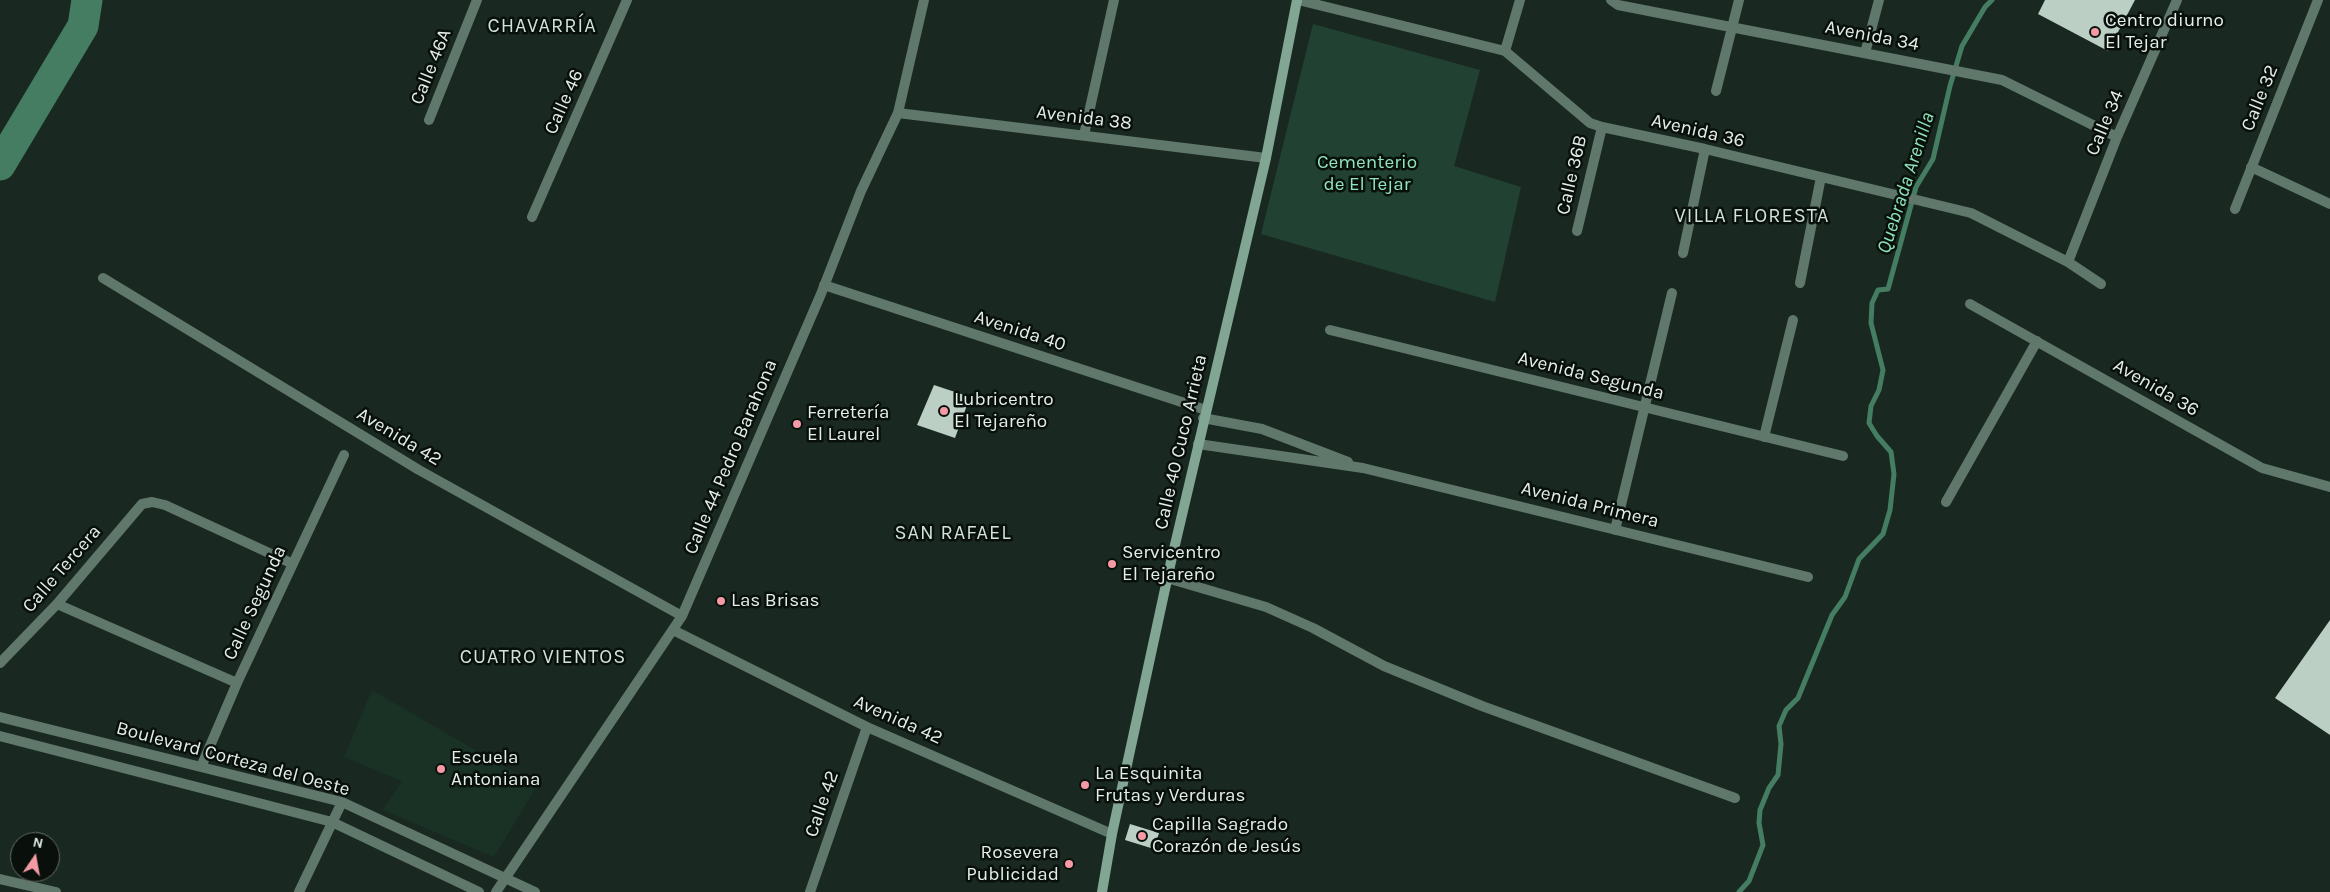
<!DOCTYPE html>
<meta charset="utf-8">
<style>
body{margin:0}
#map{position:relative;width:2330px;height:892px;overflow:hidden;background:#192921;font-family:Karla,sans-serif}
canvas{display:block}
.north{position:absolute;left:10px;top:832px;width:50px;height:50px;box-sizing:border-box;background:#09100c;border:1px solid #616964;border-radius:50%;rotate:12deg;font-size:14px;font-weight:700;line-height:20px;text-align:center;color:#e4eee9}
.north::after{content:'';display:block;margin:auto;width:18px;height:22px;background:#f49aa5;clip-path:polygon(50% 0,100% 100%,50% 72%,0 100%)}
</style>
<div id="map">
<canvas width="2330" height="892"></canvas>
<div class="north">N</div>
</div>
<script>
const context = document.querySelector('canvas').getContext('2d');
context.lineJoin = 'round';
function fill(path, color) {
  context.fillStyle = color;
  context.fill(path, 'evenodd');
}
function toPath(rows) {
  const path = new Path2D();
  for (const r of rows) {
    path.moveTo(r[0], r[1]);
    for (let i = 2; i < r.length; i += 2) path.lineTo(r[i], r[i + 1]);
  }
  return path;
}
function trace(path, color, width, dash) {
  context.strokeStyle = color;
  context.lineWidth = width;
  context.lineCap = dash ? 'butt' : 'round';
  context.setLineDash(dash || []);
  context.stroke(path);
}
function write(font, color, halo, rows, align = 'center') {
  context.font = font + ' Karla,sans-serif';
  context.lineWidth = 5;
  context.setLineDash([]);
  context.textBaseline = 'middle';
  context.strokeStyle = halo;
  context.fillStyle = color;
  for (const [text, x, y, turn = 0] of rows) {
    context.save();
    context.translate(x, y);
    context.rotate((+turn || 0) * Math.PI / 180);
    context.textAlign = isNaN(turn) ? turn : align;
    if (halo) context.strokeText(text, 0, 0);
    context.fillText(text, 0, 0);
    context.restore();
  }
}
fill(toPath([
 [372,690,537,786,494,857,383,810,402,781,344,757]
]), '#1a3226');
fill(toPath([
 [1313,24,1480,70,1454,166,1521,187,1495,302,1261,234]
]), '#214132');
trace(toPath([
 [1739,892,1749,881,1763,845,1759,823,1760,810,1769,788,1778,775,1781,744,1779,726,1786,710,1798,698,1832,615,1845,597,1859,559,1883,534,1890,510,1894,474,1891,452,1877,436,1869,423,1871,406,1879,390,1883,370,1871,323,1872,303,1878,290,1888,289,1916,187,1933,159,1950,86,1962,46,1985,7,1992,0]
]), '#457d62', 5);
trace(toPath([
 [0,165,83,26,87,0]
]), '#457d62', 31);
fill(toPath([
 [2045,0,2135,0,2108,51,2038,14],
 [934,385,970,397,955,438,917,425],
 [2330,620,2330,735,2275,698],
 [1130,824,1159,833,1154,849,1125,840]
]), '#bbcfc4');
trace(toPath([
 [1298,0,1505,51,1590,123,1602,127,1705,149,1971,213,2068,262,2101,284],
 [1611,0,1618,5,2002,80,2117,137],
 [1505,51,1520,0],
 [1865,53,1879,0],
 [1716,91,1739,0],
 [898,113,1266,158],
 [429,120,477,0],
 [1084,135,1114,0],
 [2251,167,2330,204],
 [2235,209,2318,0],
 [532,217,627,0],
 [1577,231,1602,127],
 [1683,253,1705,149],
 [2068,262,2117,137,2177,0],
 [103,278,419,470,682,616],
 [1800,283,1821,177],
 [824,285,1206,410],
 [1970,304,2262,468,2330,487],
 [1330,330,1843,456],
 [1203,418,1262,429,1348,462],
 [1764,437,1793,320],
 [1198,444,1363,468,1808,577],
 [1946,502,2037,341],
 [1615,530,1672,293],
 [1167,578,1266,607,1313,628,1384,666,1482,706,1735,798],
 [57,604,237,683],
 [673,630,867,727,1112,834],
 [0,663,57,604,142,504,152,502,165,505,293,564],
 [0,717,342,802,535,892],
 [0,736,332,822,479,892],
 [201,767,237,683,344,455],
 [0,879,56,892],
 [299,892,342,802],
 [496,892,682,616,821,294,861,191,898,113,924,0],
 [810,892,867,727]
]), '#60776b', 10);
trace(toPath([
 [1102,892,1112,834,1170,566,1266,158,1297,0]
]), '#81a693', 10);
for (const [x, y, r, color] of [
 [2095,32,5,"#f49aa5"],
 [944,411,5,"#f49aa5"],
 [797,424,5,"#f49aa5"],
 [1112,564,5,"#f49aa5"],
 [721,601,5,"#f49aa5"],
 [441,769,5,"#f49aa5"],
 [1085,785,5,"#f49aa5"],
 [1142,836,5,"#f49aa5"],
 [1069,864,5,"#f49aa5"]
]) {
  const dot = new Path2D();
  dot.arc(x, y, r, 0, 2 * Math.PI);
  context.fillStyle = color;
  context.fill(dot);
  trace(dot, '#09100c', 2);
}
write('19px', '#e4eee9', '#09100c', [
 ["Centro diurno",2105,21],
 ["El Tejar",2105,43],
 ["Lubricentro",954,400],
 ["El Tejareño",954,422],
 ["Ferretería",807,413],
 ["El Laurel",807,435],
 ["Servicentro",1122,553],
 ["El Tejareño",1122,575],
 ["Las Brisas",731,601],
 ["Escuela",451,758],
 ["Antoniana",451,780],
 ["La Esquinita",1095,774],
 ["Frutas y Verduras",1095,796],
 ["Capilla Sagrado",1152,825],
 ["Corazón de Jesús",1152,847],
 ["Rosevera",1059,853,"right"],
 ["Publicidad",1059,875,"right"]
], 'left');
write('19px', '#e4eee9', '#09100c', [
 ["Avenida 34",1872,36,11],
 ["Calle 46A",431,67,-68],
 ["Calle 32",2260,98,-68],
 ["Calle 46",564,102,-66],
 ["Avenida 38",1084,118,7],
 ["Calle 34",2105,123,-67],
 ["Avenida 36",1698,131,13],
 ["Calle 36B",1572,175,-77],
 ["Avenida 40",1020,331,18],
 ["Avenida Segunda",1591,376,14],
 ["Avenida 36",2156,388,30],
 ["Avenida 42",399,437,31],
 ["Calle 40 Cuco Arrieta",1181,442,-77],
 ["Calle 44 Pedro Barahona",731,457,-67],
 ["Avenida Primera",1590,505,14],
 ["Calle Tercera",62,569,-49],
 ["Calle Segunda",255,603,-65],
 ["Avenida 42",898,720,24],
 ["Boulevard Corteza del Oeste",233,759,15],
 ["Calle 42",822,804,-71]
]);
write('19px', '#8fe5bb', '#09100c', [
 ["Cementerio",1367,163],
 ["de El Tejar",1367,185]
]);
context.letterSpacing = '1px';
write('20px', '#cfe3d8', '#09100c', [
 ["CHAVARRÍA",542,26],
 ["VILLA FLORESTA",1752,216],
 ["SAN RAFAEL",953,533],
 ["CUATRO VIENTOS",543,657]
]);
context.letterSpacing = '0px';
write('italic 20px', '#8ce3b9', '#09100c', [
 ["Quebrada Arenilla",1906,183,-72]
]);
</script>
